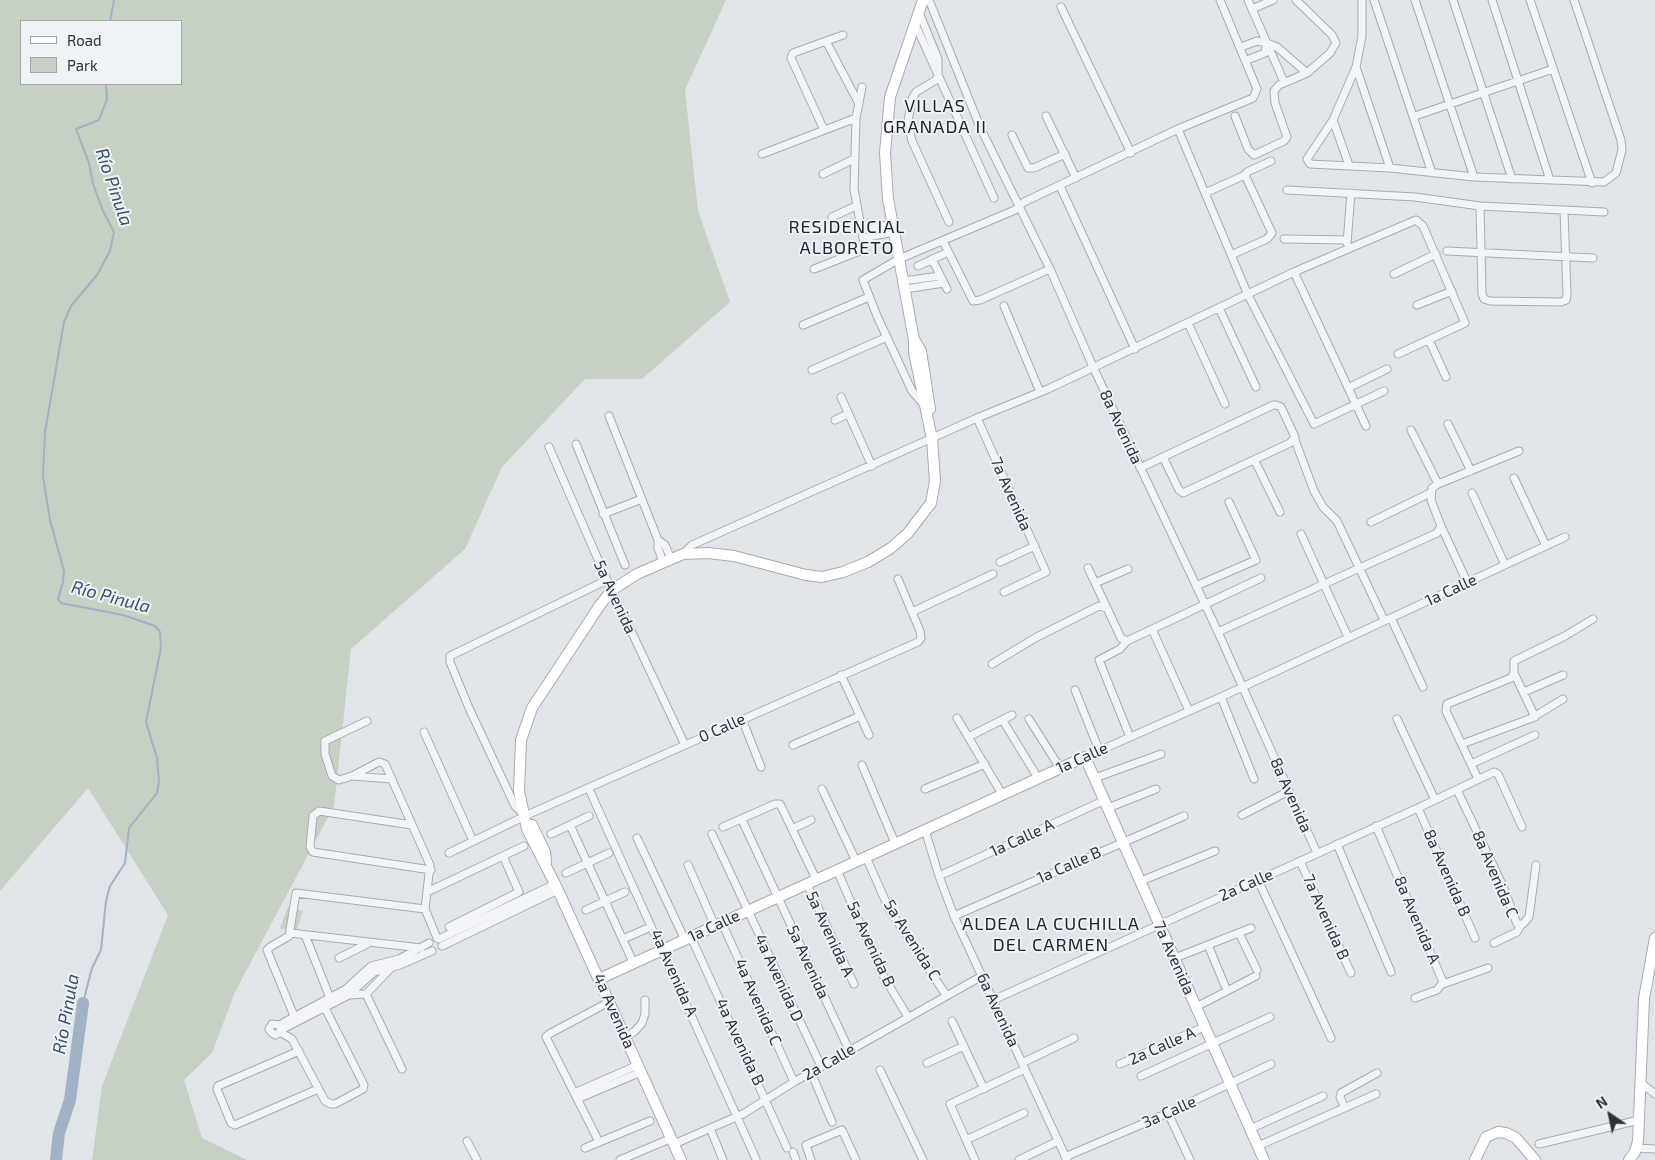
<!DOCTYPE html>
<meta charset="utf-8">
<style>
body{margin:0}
#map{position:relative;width:1655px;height:1160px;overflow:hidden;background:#e1e4e8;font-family:"Exo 2",sans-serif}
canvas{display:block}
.legend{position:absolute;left:20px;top:20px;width:162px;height:65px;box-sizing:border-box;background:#f0f3f6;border:1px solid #a1a6ac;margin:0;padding:6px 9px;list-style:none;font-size:15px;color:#2b323e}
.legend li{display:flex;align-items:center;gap:10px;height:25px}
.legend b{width:25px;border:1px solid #a1a6ac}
.north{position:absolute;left:1585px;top:1090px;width:50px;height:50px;-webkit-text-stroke:4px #f0f3f6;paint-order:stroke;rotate:326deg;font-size:14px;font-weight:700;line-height:20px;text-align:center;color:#2b323e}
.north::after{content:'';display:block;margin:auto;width:18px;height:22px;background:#2b323e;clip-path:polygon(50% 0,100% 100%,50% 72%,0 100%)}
</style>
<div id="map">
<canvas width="1655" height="1160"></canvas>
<ul class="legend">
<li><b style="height:6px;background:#fff"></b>Road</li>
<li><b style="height:14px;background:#c7d1c3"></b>Park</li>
</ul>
<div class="north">N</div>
</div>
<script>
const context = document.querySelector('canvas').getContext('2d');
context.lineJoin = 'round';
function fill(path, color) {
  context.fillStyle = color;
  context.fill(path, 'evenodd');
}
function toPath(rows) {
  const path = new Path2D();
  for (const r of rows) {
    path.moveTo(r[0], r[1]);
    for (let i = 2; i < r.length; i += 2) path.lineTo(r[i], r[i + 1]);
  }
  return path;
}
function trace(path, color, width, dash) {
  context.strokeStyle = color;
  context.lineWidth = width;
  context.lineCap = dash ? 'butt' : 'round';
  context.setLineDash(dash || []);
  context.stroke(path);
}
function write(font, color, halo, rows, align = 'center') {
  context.font = font + ' "Exo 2",sans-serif';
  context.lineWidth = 4;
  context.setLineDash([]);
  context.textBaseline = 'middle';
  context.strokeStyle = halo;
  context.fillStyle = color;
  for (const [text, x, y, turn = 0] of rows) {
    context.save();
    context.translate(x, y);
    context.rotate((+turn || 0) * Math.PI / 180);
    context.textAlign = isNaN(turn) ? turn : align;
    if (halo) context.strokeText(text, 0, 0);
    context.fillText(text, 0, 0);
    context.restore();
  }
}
fill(toPath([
 [0,0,726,0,685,90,698,211,730,302,642,379,585,379,502,467,465,549,351,649,334,806,235,992,212,1053,184,1080,202,1138,247,1160,92,1160,102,1086,168,915,88,788,0,891],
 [21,21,181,21,181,84,21,84],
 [288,907,303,911,296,932,280,928]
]), '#c7d1c3');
trace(toPath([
 [110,21,114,0],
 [83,1003,92,968,101,950,106,901,110,886,125,863,129,828,157,793,159,781,157,758,146,722,161,648,160,632,155,626,123,615,61,603,58,599,63,582,64,571,50,520,43,476,45,432,64,322,71,306,97,275,110,251,114,232,103,211,93,184,89,163,76,129,99,120,107,99,106,84]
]), '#a0b2c4', 2);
trace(toPath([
 [56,1160,59,1133,70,1100,83,1003]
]), '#a0b2c4', 12);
const street = toPath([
 [929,0,980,127,1050,269,1094,369,1218,632,1317,853],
 [1248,0,1284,82],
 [1362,0,1362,36,1356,67,1333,120,1307,159,1310,164,1390,168,1474,177,1604,182,1616,173,1622,150,1621,140,1574,0],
 [1374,0,1432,173],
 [1415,0,1474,177],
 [1453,0,1512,179],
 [1492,0,1550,180],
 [1530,0,1592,183],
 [1061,7,1131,153],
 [1252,9,1273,0],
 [919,12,938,59,938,76,936,80,916,92,912,99,908,121,912,141,949,222],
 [915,24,994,198],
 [826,41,859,104],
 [1241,47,1257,41,1267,43,1277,47,1307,73],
 [1247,60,1265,53,1267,43],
 [1356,67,1390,168],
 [1046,116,1076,178],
 [1235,116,1248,149,1254,155,1284,141,1287,137,1275,103,1274,91,1279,85,1307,73,1330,53,1336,43,1332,35,1296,0],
 [1415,116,1553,69],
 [1333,120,1349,165],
 [1178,129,1248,295,1314,424,1384,391],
 [824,130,791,58,793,53,843,35],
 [1012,135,1028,168,1034,168,1065,154],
 [762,154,856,118],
 [823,174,854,159],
 [1060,186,1135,349],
 [1287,190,1415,197,1480,206,1604,212],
 [1205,193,1245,175,1247,172,1271,161],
 [1480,206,1482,294,1484,299,1490,301,1561,302,1566,300,1567,295,1564,211],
 [832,217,856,206],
 [861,230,893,224],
 [863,238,894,232],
 [1284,239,1347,240],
 [943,241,973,301,980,300,1050,269],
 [1347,243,1351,193],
 [1447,251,1593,258],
 [1231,255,1267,239,1272,233,1245,175],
 [932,259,947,289],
 [918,266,944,254],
 [814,269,865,249,854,189,856,118,862,87],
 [1294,272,1366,426],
 [1394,274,1436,254],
 [903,281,940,276],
 [905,289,944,283],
 [1417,305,1452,291],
 [1004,306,1040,392],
 [1219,308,1256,387],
 [1188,323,1225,404],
 [803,325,869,297],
 [1429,340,1446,377],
 [812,370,887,337],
 [1348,388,1387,369],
 [841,397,872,466],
 [924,405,912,391,877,316,863,280,899,259,1015,210,1024,202,1178,129,1253,98,1257,89,1220,0],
 [609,416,658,540,658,548,663,562],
 [977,418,1046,572,1004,592],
 [835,420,848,414],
 [1448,424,1471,471],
 [1411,430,1438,484],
 [1295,440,1314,491,1323,507,1337,521,1384,620],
 [576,444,625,565],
 [549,447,607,580,685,745],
 [1255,461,1280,512],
 [1140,468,1163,457,1269,407,1273,405,1276,405,1281,407,1295,437,1290,443,1183,493,1179,490,1163,457],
 [1514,478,1546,546],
 [1472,493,1505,565],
 [603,514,642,499],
 [1371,522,1430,493],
 [1441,526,1467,582],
 [1301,534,1348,637],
 [658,540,665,545,671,559],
 [683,554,692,545,977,418,1048,389,1294,272,1416,220,1423,226,1465,323,1398,354],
 [1000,562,1035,546],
 [1088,568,1107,608],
 [1095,583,1128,569],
 [1196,586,1256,560,1229,502],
 [912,612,993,574],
 [1391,618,1423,687],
 [1152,629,1189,711],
 [1218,632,1437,533,1441,526,1431,500,1432,488,1438,484,1519,451],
 [1127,641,1120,649,1099,660,1130,737],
 [992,664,1035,638,1099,606,1107,608,1121,638,1127,641,1261,578],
 [1514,673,1535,717],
 [841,675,869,735],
 [1075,690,1099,750],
 [1524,692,1563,675],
 [1221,697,1254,779],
 [957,718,1002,794],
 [742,719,761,767],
 [1029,719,1060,768],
 [1397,719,1435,800],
 [367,721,325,741,325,754,332,776,339,780,352,776,392,779],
 [1005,724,1038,778],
 [424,732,473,841],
 [968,737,1012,715],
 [1462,744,1532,718,1563,699],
 [793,745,860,716],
 [1085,757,1221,697,1565,537],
 [1471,764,1535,735],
 [862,765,895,843],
 [352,776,379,762,385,764,430,865,425,909,437,938],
 [1095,778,1161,754],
 [1478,779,1446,711,1447,704,1511,678,1514,673,1514,661,1565,636,1593,619],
 [589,789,756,1159],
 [822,789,856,861],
 [925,789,985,764],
 [1457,790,1503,886,1517,924,1523,924,1529,917,1536,865],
 [1108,808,1156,789],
 [1418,808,1475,938],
 [523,814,515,806,469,708,450,662,450,656,607,580],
 [527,815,918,642,921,638,920,631,898,579],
 [1242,815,1289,791],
 [742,820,849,1050],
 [412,825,319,811,313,816,310,847,313,852,431,870],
 [570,825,633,962],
 [1376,826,1443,982,1437,990,1415,998],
 [723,827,775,804,780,804,816,879],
 [792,829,811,820],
 [925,830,939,876,954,916,1067,1160],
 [551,834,589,816],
 [712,834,821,1066],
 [637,838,685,940],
 [1337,844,1391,972],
 [449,853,523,817],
 [866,857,889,909,946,995],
 [1300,861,1351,973],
 [688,865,715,926],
 [837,870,881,972,908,1017],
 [566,873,609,853],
 [939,876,1105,800],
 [1258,880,1331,1038],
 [1141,881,1215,851],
 [807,884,854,984],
 [427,892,524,846],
 [586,910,625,892],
 [954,916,1184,816],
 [722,923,794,1082],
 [449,927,519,892,503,856],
 [290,933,421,948],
 [1239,933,1257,970],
 [305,935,330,998],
 [691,937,787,1148],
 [439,939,555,884],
 [623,939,646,929],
 [1494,943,1517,932,1521,925],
 [1208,945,1225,986],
 [442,946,558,890],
 [339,958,367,944],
 [1175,958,1251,928],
 [1443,984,1488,968],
 [366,994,402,1069],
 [349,995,366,994,392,967],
 [993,1000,1418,808,1494,772,1498,774,1522,827],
 [1196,1007,1256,976],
 [294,1016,267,950,270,947,289,936,296,893,425,909],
 [952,1021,984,1089],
 [279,1025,281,1030,279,1033,275,1035,271,1032,269,1029,272,1024,279,1025,346,989,371,966,399,959,429,943],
 [281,1030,349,995,374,972,400,965,432,951],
 [280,1032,292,1039,325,1101,331,1104,335,1104,363,1089,364,1085,325,1008],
 [626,1037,635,1031,642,1023,645,1014,645,1000],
 [299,1051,218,1086,217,1089,231,1123,235,1125,318,1089],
 [927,1063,964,1046],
 [1022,1063,1074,1038],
 [1120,1064,1204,1027],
 [880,1070,923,1160],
 [811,1072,832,1122],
 [1141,1076,1270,1017],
 [1641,1083,1655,1094],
 [574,1093,638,1065],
 [577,1099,641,1072],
 [1345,1108,1340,1097,1341,1093,1377,1073],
 [1168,1113,1190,1160],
 [710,1128,723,1160],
 [1250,1129,1323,1096],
 [966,1140,1024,1113],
 [467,1141,477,1160],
 [599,1142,546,1037,549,1034,609,1002],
 [674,1144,743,1114,794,1082,982,976],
 [1539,1144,1639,1120],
 [1258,1146,1376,1094],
 [585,1148,650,1121],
 [1636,1148,1655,1149],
 [793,1152,796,1160],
 [1065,1157,1168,1113,1271,1064],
 [620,1160,672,1138],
 [811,1160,806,1145,842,1130,856,1160],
 [975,1160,950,1104,1025,1069],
 [1019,1160,1058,1141]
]);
const secondary = toPath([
 [915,341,921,351,930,409],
 [532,825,545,852,546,862],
 [599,979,1085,757,1264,1160],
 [681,1160,558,890,527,829,519,791,521,740,532,708,600,605,612,590,637,574,683,554,708,553,734,556,806,575,822,577,843,572,868,562,891,548,908,533,931,503,935,481,932,439,914,352,914,340,888,199,885,153,890,97,923,0],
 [1475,1160,1486,1137,1498,1132,1506,1133,1516,1138,1535,1160],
 [1629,1160,1635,1152,1638,1141,1644,999,1655,938]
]);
trace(street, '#a7abb2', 9);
trace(secondary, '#a7abb2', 12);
trace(street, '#f3f4f7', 7);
trace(secondary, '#fff', 10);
write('16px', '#2b323e', '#f0f3f6', [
 ["8a Avenida",1121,427,65],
 ["7a Avenida",1011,494,66],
 ["1a Calle",1451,590,-25],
 ["5a Avenida",615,597,65],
 ["0 Calle",722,728,-24],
 ["1a Calle",1082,758,-24],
 ["8a Avenida",1291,795,66],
 ["1a Calle A",1022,838,-25],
 ["1a Calle B",1069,865,-24],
 ["8a Avenida B",1447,873,66],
 ["8a Avenida C",1495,874,67],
 ["2a Calle",1246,885,-24],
 ["7a Avenida B",1326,917,66],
 ["8a Avenida A",1417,920,67],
 ["1a Calle",714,926,-25],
 ["5a Avenida A",830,934,65],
 ["5a Avenida C",912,940,58],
 ["5a Avenida B",871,944,65],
 ["7a Avenida",1174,958,66],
 ["5a Avenida",808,962,65],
 ["4a Avenida A",674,973,66],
 ["4a Avenida D",779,978,65],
 ["4a Avenida C",758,1002,66],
 ["6a Avenida",998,1010,65],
 ["4a Avenida",614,1011,66],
 ["4a Avenida B",740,1042,65],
 ["2a Calle A",1162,1046,-24],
 ["2a Calle",829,1062,-30],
 ["3a Calle",1169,1112,-24]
]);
context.letterSpacing = '1px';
write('18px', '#1d232f', '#f0f3f6', [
 ["VILLAS",935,106],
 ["GRANADA II",935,127],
 ["RESIDENCIAL",847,227],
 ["ALBORETO",847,248],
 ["ALDEA LA CUCHILLA",1051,924],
 ["DEL CARMEN",1051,945]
]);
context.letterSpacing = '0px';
write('italic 18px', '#3a516d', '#f0f3f6', [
 ["Río Pinula",114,187,71],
 ["Río Pinula",111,597,15],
 ["Río Pinula",66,1014,-80]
]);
</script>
